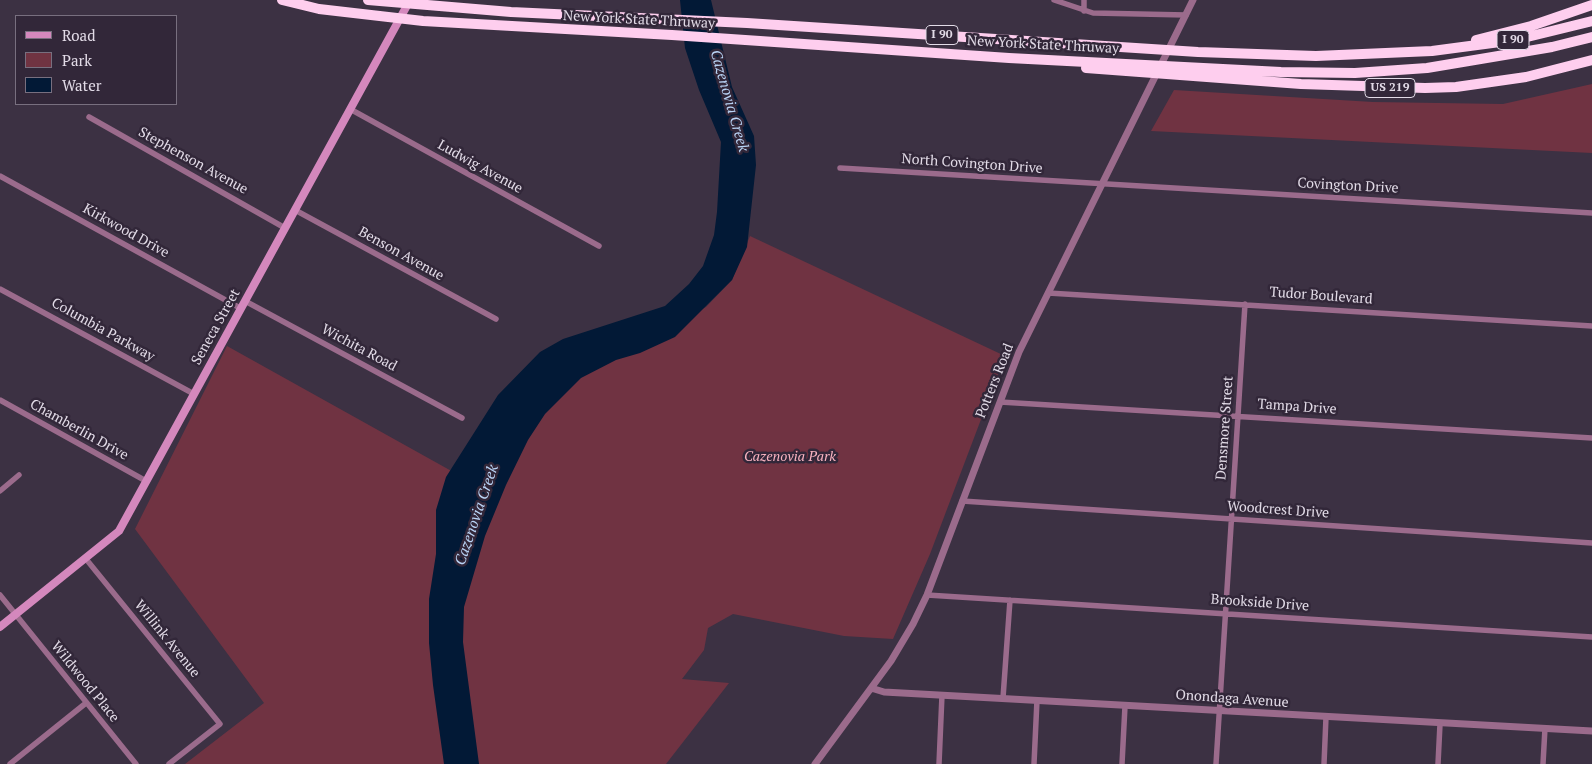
<!DOCTYPE html>
<style>
body{margin:0}
#map{position:relative;width:1592px;height:764px;overflow:hidden;background:#3c3143;font-family:"PT Serif",serif}
canvas{display:block}
.legend{position:absolute;left:15px;top:15px;width:162px;height:90px;box-sizing:border-box;background:#322739;border:1px solid #786f7f;margin:0;padding:6px 9px;list-style:none;font-size:15px;color:#e2dbe7}
.legend li{display:flex;align-items:center;gap:10px;height:25px}
.legend b{width:25px;border:1px solid #786f7f}
</style>
<div id="map">
<canvas width="1592" height="764"></canvas>
<ul class="legend">
<li><b style="height:6px;background:#d488bd"></b>Road</li>
<li><b style="height:14px;background:#703342"></b>Park</li>
<li><b style="height:14px;background:#021936"></b>Water</li>
</ul>
</div>
<script>
const context = document.querySelector('canvas').getContext('2d');
context.lineJoin = 'round';
function fill(path, color) {
  context.fillStyle = color;
  context.fill(path, 'evenodd');
}
function toPath(rows) {
  const path = new Path2D();
  for (const r of rows) {
    path.moveTo(r[0], r[1]);
    for (let i = 2; i < r.length; i += 2) path.lineTo(r[i], r[i + 1]);
  }
  return path;
}
function trace(path, color, width, dash) {
  context.strokeStyle = color;
  context.lineWidth = width;
  context.lineCap = dash ? 'butt' : 'round';
  context.setLineDash(dash || []);
  context.stroke(path);
}
function write(font, color, halo, rows, align = 'center') {
  context.font = font + ' "PT Serif",serif';
  context.lineWidth = 5;
  context.setLineDash([]);
  context.textBaseline = 'middle';
  context.strokeStyle = halo;
  context.fillStyle = color;
  for (const [text, x, y, turn = 0] of rows) {
    context.save();
    context.translate(x, y);
    context.rotate((+turn || 0) * Math.PI / 180);
    context.textAlign = isNaN(turn) ? turn : align;
    if (halo) context.strokeText(text, 0, 0);
    context.fillText(text, 0, 0);
    context.restore();
  }
}
fill(toPath([
 [1592,84,1592,153,1151,131,1174,90,1373,102,1503,104],
 [750,236,1005,356,930,554,893,639,844,636,733,614,708,628,704,650,682,679,729,683,666,764,185,764,264,703,135,529,227,346,464,478,583,369,706,307,732,280]
]), '#703342');
fill(toPath([
 [680,0,711,0,732,87,754,136,756,165,747,247,732,280,675,337,640,353,616,360,581,378,545,414,528,440,506,485,485,536,464,607,463,642,479,764,444,764,433,685,429,643,429,599,436,554,436,510,446,477,498,395,540,352,563,339,665,306,689,284,703,266,714,235,717,212,721,142,699,90,685,48]
]), '#021936');
trace(toPath([
 [1054,0,1093,13,1186,15],
 [1084,0,1084,11],
 [350,109,599,246],
 [89,117,285,228],
 [840,168,1592,213],
 [0,176,240,308],
 [295,210,496,319],
 [0,289,194,394],
 [1048,293,1592,326],
 [245,301,462,418],
 [0,400,146,481],
 [1000,402,1592,438],
 [0,491,19,475],
 [962,501,1592,543],
 [86,559,220,724,169,764],
 [0,595,136,764],
 [927,595,1592,637],
 [1003,698,1010,600],
 [10,764,86,703],
 [939,764,942,695],
 [1034,764,1037,700],
 [1122,764,1125,706],
 [1216,764,1245,304],
 [1324,764,1326,717],
 [1438,764,1440,724],
 [1543,764,1545,728]
]), '#9b6b8c', 5.5);
trace(toPath([
 [871,688,884,692,1592,731],
 [815,764,891,661,913,624,927,595,1019,352,1193,0]
]), '#9b6b8c', 7);
trace(toPath([
 [0,627,119,531,410,0]
]), '#d488bd', 8);
trace(toPath([
 [282,0,319,9,423,21,672,35,1009,58,1281,72,1355,73,1427,68,1552,47,1592,37],
 [368,0,511,12,747,23,1198,52,1316,56,1432,51,1515,40,1592,21],
 [1476,40,1531,26,1592,5],
 [1086,68,1301,84,1425,88,1456,87,1526,77,1592,60]
]), '#feceee', 10);
for (const [x, y, w] of [
 [942,35,32],
 [1513,40,32],
 [1390,88,50]
]) {
  const box = new Path2D();
  box.roundRect(x - w / 2, y - 9.5, w, 19, 4);
  context.fillStyle = '#322739';
  context.fill(box);
  trace(box, '#e2dbe7', 1);
}
write('bold 12px', '#e2dbe7', null, [
 ["I 90",942,35],
 ["I 90",1513,40],
 ["US 219",1390,88]
]);
write('14px', '#e2dbe7', '#322739', [
 ["New York State Thruway",639,20,3],
 ["New York State Thruway",1043,45,3],
 ["Stephenson Avenue",193,161,29],
 ["North Covington Drive",972,164,4],
 ["Ludwig Avenue",480,167,29],
 ["Covington Drive",1348,186,3],
 ["Kirkwood Drive",126,231,29],
 ["Benson Avenue",401,254,29],
 ["Tudor Boulevard",1321,296,4],
 ["Seneca Street",216,327,-61],
 ["Columbia Parkway",103,330,29],
 ["Wichita Road",359,348,28],
 ["Potters Road",995,381,-68],
 ["Tampa Drive",1297,407,4],
 ["Densmore Street",1225,428,-86],
 ["Chamberlin Drive",79,430,29],
 ["Woodcrest Drive",1278,510,4],
 ["Brookside Drive",1260,603,4],
 ["Willink Avenue",167,639,51],
 ["Wildwood Place",85,682,51],
 ["Onondaga Avenue",1232,699,4]
]);
write('italic 14px', '#f9b3c0', '#322739', [
 ["Cazenovia Park",790,457]
]);
write('italic 15px', '#b9d3f5', '#322739', [
 ["Cazenovia Creek",729,101,74],
 ["Cazenovia Creek",477,515,-71]
]);
</script>
